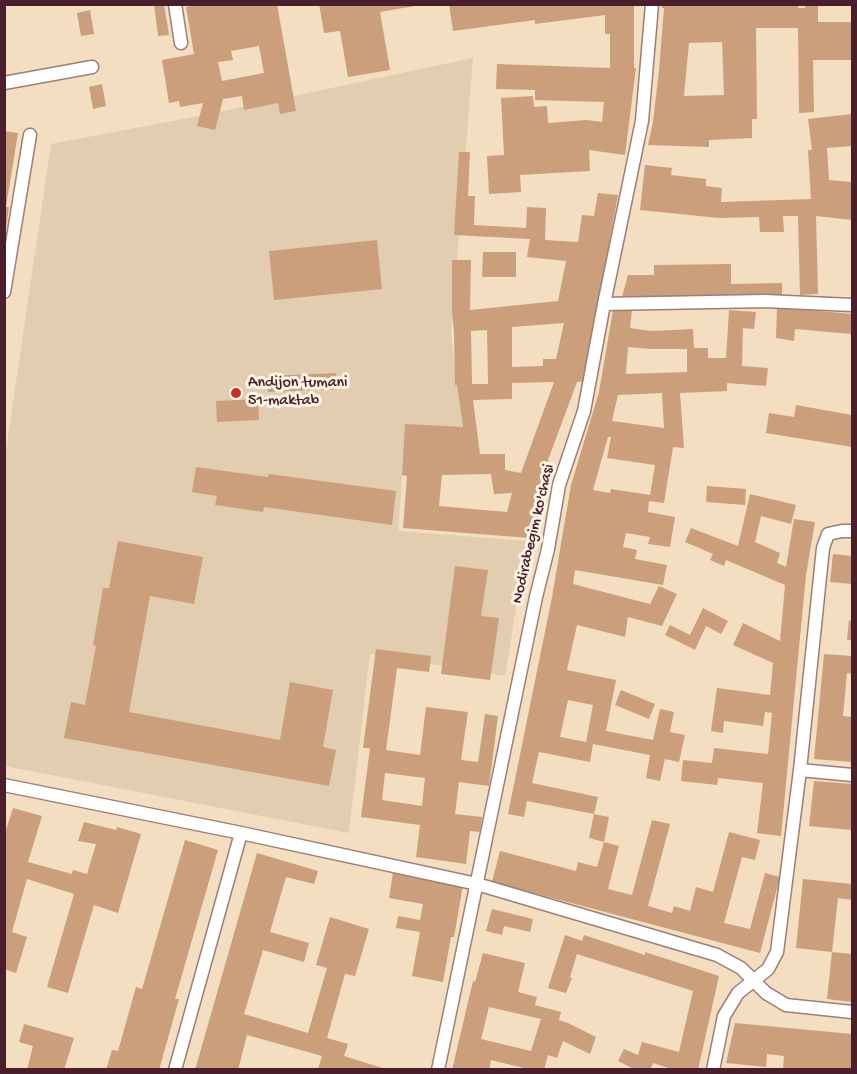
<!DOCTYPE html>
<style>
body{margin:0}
#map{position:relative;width:857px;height:1074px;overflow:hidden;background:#f3dec1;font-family:"Gochi Hand",sans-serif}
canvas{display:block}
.frame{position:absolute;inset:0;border:6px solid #4a1f2b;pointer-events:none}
</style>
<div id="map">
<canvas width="857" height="1074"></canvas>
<div class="frame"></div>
</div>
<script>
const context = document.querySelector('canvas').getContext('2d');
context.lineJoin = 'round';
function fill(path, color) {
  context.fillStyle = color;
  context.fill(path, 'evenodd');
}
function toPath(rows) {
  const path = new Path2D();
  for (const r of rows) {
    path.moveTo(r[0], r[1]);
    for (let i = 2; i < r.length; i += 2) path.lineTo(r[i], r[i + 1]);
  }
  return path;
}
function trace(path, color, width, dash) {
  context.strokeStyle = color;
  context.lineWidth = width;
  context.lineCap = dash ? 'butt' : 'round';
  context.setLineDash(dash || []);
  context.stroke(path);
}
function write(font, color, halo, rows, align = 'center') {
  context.font = font + ' "Gochi Hand",sans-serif';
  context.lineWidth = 6;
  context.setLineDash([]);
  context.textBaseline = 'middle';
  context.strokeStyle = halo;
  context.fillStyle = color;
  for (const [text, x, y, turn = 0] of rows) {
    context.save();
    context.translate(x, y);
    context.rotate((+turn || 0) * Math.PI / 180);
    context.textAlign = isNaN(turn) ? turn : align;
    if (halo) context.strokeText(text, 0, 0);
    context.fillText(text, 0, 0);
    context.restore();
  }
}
fill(toPath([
 [473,58,451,334,466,453,404,452,398,531,527,541,505,676,370,654,349,833,5,766,5,457,51,144,204,115]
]), '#e2cdb1');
fill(toPath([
 [154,4,164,4,169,35,158,36],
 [199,4,277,4,296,111,280,114,278,103,244,110,242,96,223,99,215,130,197,126,203,103,180,107,179,101,169,103,162,60,194,54,186,7],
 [259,46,264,73,222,81,218,62,233,60,231,51],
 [319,4,415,4,415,6,380,12,390,70,348,77,340,31,324,33],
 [449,4,634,4,634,68,636,68,625,155,589,150,590,171,520,175,521,192,489,194,487,156,504,155,501,98,533,96,534,107,547,106,548,123,587,120,602,122,604,102,535,100,535,90,496,89,497,64,610,68,610,34,605,34,605,15,535,24,535,20,453,31],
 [662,4,720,4,720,6,798,5,798,8,805,8,805,4,818,4,818,22,852,22,852,60,813,60,814,112,799,113,798,28,756,28,757,119,752,119,752,138,709,140,709,147,648,145,653,122,659,70,664,8,662,8],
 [722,42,724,95,684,96,689,43],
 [90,10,94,34,81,36,77,13],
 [102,84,106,106,93,109,89,87],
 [852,114,852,146,827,148,829,180,852,182,852,220,816,216,818,294,800,295,798,216,783,216,784,232,760,232,759,217,719,218,640,210,645,165,672,168,671,175,706,179,706,186,722,188,721,202,811,199,808,150,812,150,808,119],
 [4,131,18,133,6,207,9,207,6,229,4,229],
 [459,152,470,152,468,196,475,196,474,225,526,228,527,207,546,208,545,240,578,242,582,215,594,216,598,193,618,195,584,381,577,382,545,468,537,498,529,538,403,528,407,476,402,475,405,424,463,427,457,385,455,385,454,333,452,312,452,260,471,260,470,310,558,301,566,261,527,257,530,239,454,235],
 [564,323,556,359,543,359,543,366,512,367,512,327],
 [487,330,488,384,472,384,471,331],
 [554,382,521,473,505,470,505,454,480,454,473,400,512,399,512,383],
 [491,474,494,494,512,493,507,512,439,506,442,475],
 [377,240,382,289,274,300,269,251],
 [483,252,516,252,516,277,482,277],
 [731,264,731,284,782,283,782,296,622,297,628,275,654,275,654,265],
 [777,307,852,314,852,334,795,329,794,341,776,338],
 [613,310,632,310,630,328,651,331,693,329,694,348,708,348,708,358,726,358,729,310,756,312,754,329,743,328,742,366,768,368,766,386,727,383,727,391,680,393,684,448,673,447,664,503,649,501,648,512,675,517,670,547,648,544,650,537,626,533,623,547,637,550,635,559,667,565,663,585,575,570,573,584,650,604,659,586,677,594,662,626,628,617,625,637,577,625,567,670,616,680,606,731,653,740,660,709,674,712,670,732,685,735,679,762,665,759,660,781,646,778,650,755,593,744,590,762,539,752,532,783,598,797,594,814,527,801,524,817,508,814,552,597,571,485,599,392],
 [628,347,651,349,687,349,687,372,626,374],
 [662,393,664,428,612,421,618,395],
 [608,437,611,437,607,458,655,465,650,495,611,489,610,493,593,490],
 [568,700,593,705,586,742,560,737],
 [336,373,337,389,268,392,267,376],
 [258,399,259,420,217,422,216,401],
 [796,405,852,415,852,447,766,433,769,413,794,417],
 [196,467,268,477,269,474,396,491,392,525,264,507,263,512,215,505,217,496,192,492],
 [707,486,746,489,745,505,706,502],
 [750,494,796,505,791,524,761,516,755,542,780,553,777,563,786,567,794,519,815,522,806,575,781,836,757,833,763,783,718,778,717,785,681,781,683,760,712,763,714,748,768,754,772,713,765,712,763,726,724,721,723,733,711,731,717,688,770,695,773,663,733,645,743,623,780,641,785,585,726,560,724,566,710,560,713,554,685,542,691,528,738,546],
 [118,541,203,557,194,604,150,596,129,712,280,740,290,682,333,690,323,747,336,750,329,786,64,738,71,702,85,705,96,646,93,645,103,588,109,588],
 [833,554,852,556,852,584,830,582],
 [455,566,488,570,481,616,499,618,490,680,441,674],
 [703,608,728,621,721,634,706,626,695,650,665,635,670,625,690,635],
 [849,620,852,621,852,640,847,640],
 [376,649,431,656,429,672,397,668,386,750,420,755,426,707,468,712,461,760,478,762,485,714,498,716,489,786,459,782,455,814,482,817,480,832,470,831,466,864,416,857,420,825,361,817,370,748,363,748],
 [385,773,425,778,422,806,382,800],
 [824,654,852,656,852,674,847,673,843,716,852,717,852,762,814,759],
 [621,690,655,704,649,719,615,705],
 [814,781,852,784,852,830,809,826],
 [13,808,42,816,28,862,72,874,73,870,87,874,96,844,78,841,84,822,116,830,117,827,141,834,118,913,94,905,68,993,47,987,74,894,27,879,12,932,27,937,16,973,4,969,4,836],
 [594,814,609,817,604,842,589,838],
 [652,820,670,824,648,906,672,913,674,906,690,911,696,887,713,892,729,832,760,840,755,860,742,857,724,923,750,929,765,873,780,877,760,953,492,882,500,851,576,871,578,862,597,867,604,842,619,846,608,889,632,895],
 [185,840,218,850,175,999,179,999,159,1070,106,1070,112,1050,118,1051,136,987,142,989],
 [257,853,318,871,314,884,286,877,270,932,309,943,304,962,263,950,244,1014,308,1033,327,968,316,965,330,917,369,929,355,976,345,974,327,1038,348,1044,344,1056,389,1070,321,1070,318,1069,322,1056,247,1035,238,1070,195,1070],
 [393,873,463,885,454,937,451,937,443,982,412,976,420,932,396,928,398,916,420,920,423,904,389,898],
 [803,879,852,884,852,900,838,898,832,952,852,954,852,1002,827,999,832,952,796,948],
 [492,909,533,919,530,932,504,926,502,935,486,931],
 [565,935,582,941,584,935,645,955,645,952,719,976,698,1070,675,1070,653,1063,650,1070,636,1070,618,1061,624,1049,638,1055,642,1042,679,1052,693,991,577,954,570,977,572,978,566,993,548,988],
 [483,953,525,963,518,992,537,997,535,1005,561,1012,559,1020,568,1023,596,1037,590,1054,563,1041,557,1058,548,1055,544,1070,532,1070,491,1060,489,1070,452,1070,473,981,475,982],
 [489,1007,541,1019,531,1051,481,1039],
 [735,1023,852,1034,852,1070,783,1070,784,1056,767,1054,766,1067,726,1063],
 [24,1024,74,1038,64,1070,27,1070,33,1046,19,1042]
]), '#cb9f7b');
const lane = toPath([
 [175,4,181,43],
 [4,83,92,67],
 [4,292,30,135],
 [604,304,765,301,852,305],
 [800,770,852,775],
 [4,785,241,833,477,884,717,955,741,968,766,993,786,1005,852,1012],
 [175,1070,241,833],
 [438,1070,536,597,548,549,559,485,584,411,604,304,642,121,652,4],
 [713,1070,724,1016,738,993,768,969,777,952,800,770,823,548,828,534,842,531,852,531]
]);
trace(lane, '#9e7e76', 15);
trace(lane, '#fff', 12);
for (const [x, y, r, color] of [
 [236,393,6,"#c8321e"]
]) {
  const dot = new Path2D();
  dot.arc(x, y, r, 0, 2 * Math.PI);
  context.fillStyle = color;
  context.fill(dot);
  trace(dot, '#fcf5e5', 2);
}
write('16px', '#4a1f2b', '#fcf5e5', [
 ["Andijon tumani",248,384],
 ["51-maktab",248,402]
], 'left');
write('16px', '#4a1f2b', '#fcf5e5', [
 ["Nodirabegim ko'chasi",534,534,-77]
]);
</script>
